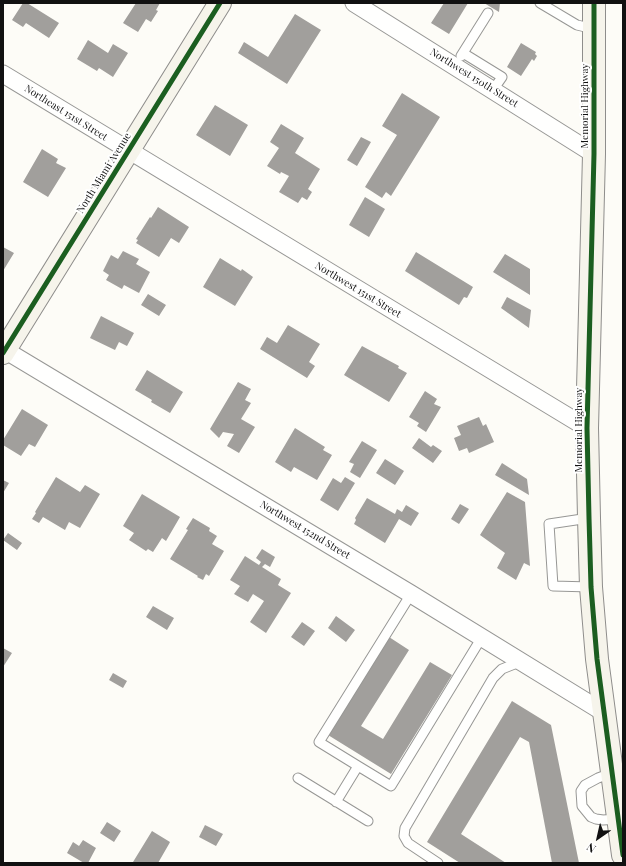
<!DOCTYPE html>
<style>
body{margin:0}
#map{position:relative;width:626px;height:866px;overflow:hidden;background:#fdfcf7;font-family:"Playfair Display",serif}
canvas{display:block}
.frame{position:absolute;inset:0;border:4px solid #111;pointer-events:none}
.north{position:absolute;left:578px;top:818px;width:40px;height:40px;-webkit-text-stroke:3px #fff;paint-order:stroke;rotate:214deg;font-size:11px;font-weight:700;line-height:16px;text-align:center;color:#111}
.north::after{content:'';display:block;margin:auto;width:14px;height:18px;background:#111;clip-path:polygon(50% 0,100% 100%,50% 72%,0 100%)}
</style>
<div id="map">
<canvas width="626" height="866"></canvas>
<div class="frame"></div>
<div class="north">N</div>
</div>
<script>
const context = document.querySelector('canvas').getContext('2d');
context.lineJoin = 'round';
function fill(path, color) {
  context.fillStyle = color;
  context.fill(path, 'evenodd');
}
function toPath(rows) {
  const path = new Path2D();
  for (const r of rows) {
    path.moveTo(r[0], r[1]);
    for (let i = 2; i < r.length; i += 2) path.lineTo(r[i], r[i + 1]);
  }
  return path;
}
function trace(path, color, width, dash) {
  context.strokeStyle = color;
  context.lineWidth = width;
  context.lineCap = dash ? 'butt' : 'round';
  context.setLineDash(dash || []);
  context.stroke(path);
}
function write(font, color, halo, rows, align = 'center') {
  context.font = font + ' "Playfair Display",serif';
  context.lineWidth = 4;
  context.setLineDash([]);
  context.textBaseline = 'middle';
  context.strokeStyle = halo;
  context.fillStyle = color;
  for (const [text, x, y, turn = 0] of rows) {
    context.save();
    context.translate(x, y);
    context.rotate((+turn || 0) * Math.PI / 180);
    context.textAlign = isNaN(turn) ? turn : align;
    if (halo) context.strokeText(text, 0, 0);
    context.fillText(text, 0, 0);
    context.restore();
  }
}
fill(toPath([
 [23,3,27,3,59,23,49,38,26,23,23,27,12,20],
 [136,3,160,3,156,10,158,11,151,22,146,19,138,32,123,23],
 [444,3,468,3,449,34,431,23],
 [484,3,500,3,499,12],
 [295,14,321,30,287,84,238,53,244,42,268,57],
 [88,40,108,53,113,44,128,53,113,77,99,68,97,71,77,59],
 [521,43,536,52,535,54,537,56,534,61,532,59,521,76,507,67],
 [402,93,440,117,391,196,386,192,382,198,365,187,397,135,382,126],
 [215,105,248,125,230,156,196,135],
 [281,124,304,138,295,153,320,169,308,189,312,192,307,200,302,197,298,203,279,192,289,176,281,172,280,174,267,166,279,148,270,142],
 [361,137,371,142,357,166,347,160],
 [42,149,58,159,56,163,66,168,48,197,23,182],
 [365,197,385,209,369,237,349,225],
 [158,207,189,227,179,243,171,238,159,257,136,243,138,240,136,239,150,217,151,218],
 [3,247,14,253,3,271],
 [123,251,139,259,136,264,150,272,139,293,124,285,122,289,106,280,109,275,103,271,111,255,118,259],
 [416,252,473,287,467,298,464,297,459,305,405,271],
 [505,254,530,269,530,295,493,272],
 [220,258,241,271,242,269,253,277,235,306,203,287],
 [148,294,166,305,159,316,141,305],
 [507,297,531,310,529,328,501,308],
 [101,316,134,333,127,346,119,342,115,350,90,338],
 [288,325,320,344,309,362,315,366,307,378,260,349,267,337,277,343],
 [362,346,399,366,398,368,407,373,389,402,344,375],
 [147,370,183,392,170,413,151,402,152,400,135,390],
 [238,382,251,389,245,400,251,403,241,419,255,427,239,453,227,446,234,434,223,432,219,438,210,429],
 [425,391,437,399,434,404,441,407,426,432,417,426,419,423,409,417],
 [22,409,48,425,35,447,29,444,21,456,3,445,3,440],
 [479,417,483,426,486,424,494,442,469,453,467,448,459,451,454,438,461,435,457,426],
 [295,428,325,447,323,450,332,455,317,480,294,467,291,472,275,462],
 [419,438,431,447,433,445,442,451,433,463,412,448],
 [362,441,377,450,360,478,350,472,354,464,349,462],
 [385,459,404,471,395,485,376,473],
 [502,463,527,479,529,495,495,475],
 [56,477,80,492,85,485,100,494,80,528,69,522,65,530,43,517,39,523,32,519,36,513,35,512],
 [345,477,355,483,338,511,320,500,333,478,341,483],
 [3,480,9,483,3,493],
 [507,492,525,502,530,566,524,563,516,580,497,568,505,553,480,535],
 [142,494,180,517,166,541,162,538,153,552,148,549,146,551,129,540,134,533,123,526],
 [367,498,395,514,397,509,402,512,406,505,419,513,411,526,399,519,385,543,354,524,356,520,355,518],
 [460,504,469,509,459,524,451,519],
 [193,518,210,528,209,531,217,536,212,544,224,551,209,576,206,574,203,580,197,577,198,576,170,559,188,530,186,529],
 [8,533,22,543,17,550,3,540],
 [262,549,275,557,270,567,265,564,262,567,281,579,278,585,291,593,266,633,250,622,264,601,253,594,248,602,234,594,240,586,230,580,245,556,259,565,261,562,256,558],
 [153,606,174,618,167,630,146,617],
 [336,616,355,630,346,642,328,628],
 [302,622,315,631,304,646,291,637],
 [389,637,409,650,361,726,383,739,430,662,452,675,391,774,328,735],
 [3,648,12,653,3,667],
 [113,673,127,681,123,688,109,680],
 [512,701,551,725,579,863,552,863,529,742,520,737,461,834,506,863,460,863,427,842],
 [107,822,121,831,114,842,100,833],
 [205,825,223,834,216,846,199,837],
 [152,831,170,842,169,844,158,863,135,863,133,862],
 [83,840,96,848,88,863,84,863,67,853,73,842,79,846]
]), '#a19f9c');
const lane = toPath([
 [540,3,577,25,594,29],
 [463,53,502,77,493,90],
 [461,56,488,13],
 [589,518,549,524,553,586,591,587],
 [411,594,319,742,358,766,391,786,482,637],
 [612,773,598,778,585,785,581,791,582,806,591,817,596,819,603,820,618,819],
 [298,778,368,821],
 [336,802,358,766],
 [438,863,408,843,404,836,405,828,493,678,502,669,522,661]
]);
const street = toPath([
 [354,3,594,154],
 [3,74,587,428],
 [3,349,411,594,603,712]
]);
const secondary = toPath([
 [594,3,594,154,587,428,589,518,591,587,597,659,623,855],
 [3,353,220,3]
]);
trace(lane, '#979795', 11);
trace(street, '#979795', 19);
trace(secondary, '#8e8d8b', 24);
trace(lane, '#fffffe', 9);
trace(street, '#fffffe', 17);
trace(secondary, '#f6f4eb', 22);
trace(toPath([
 [594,3,594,154,587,428,589,518,591,587,597,659,623,855],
 [3,353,220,3]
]), '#1b5e20', 5);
write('10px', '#111', '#fff', [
 ["Northwest 150th Street",474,78,32],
 ["Memorial Highway",585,106,-90],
 ["Northeast 151st Street",66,113,32],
 ["North Miami Avenue",104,173,-58],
 ["Northwest 151st Street",358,290,31],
 ["Memorial Highway",579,430,-90],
 ["Northwest 152nd Street",305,530,31]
]);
</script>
